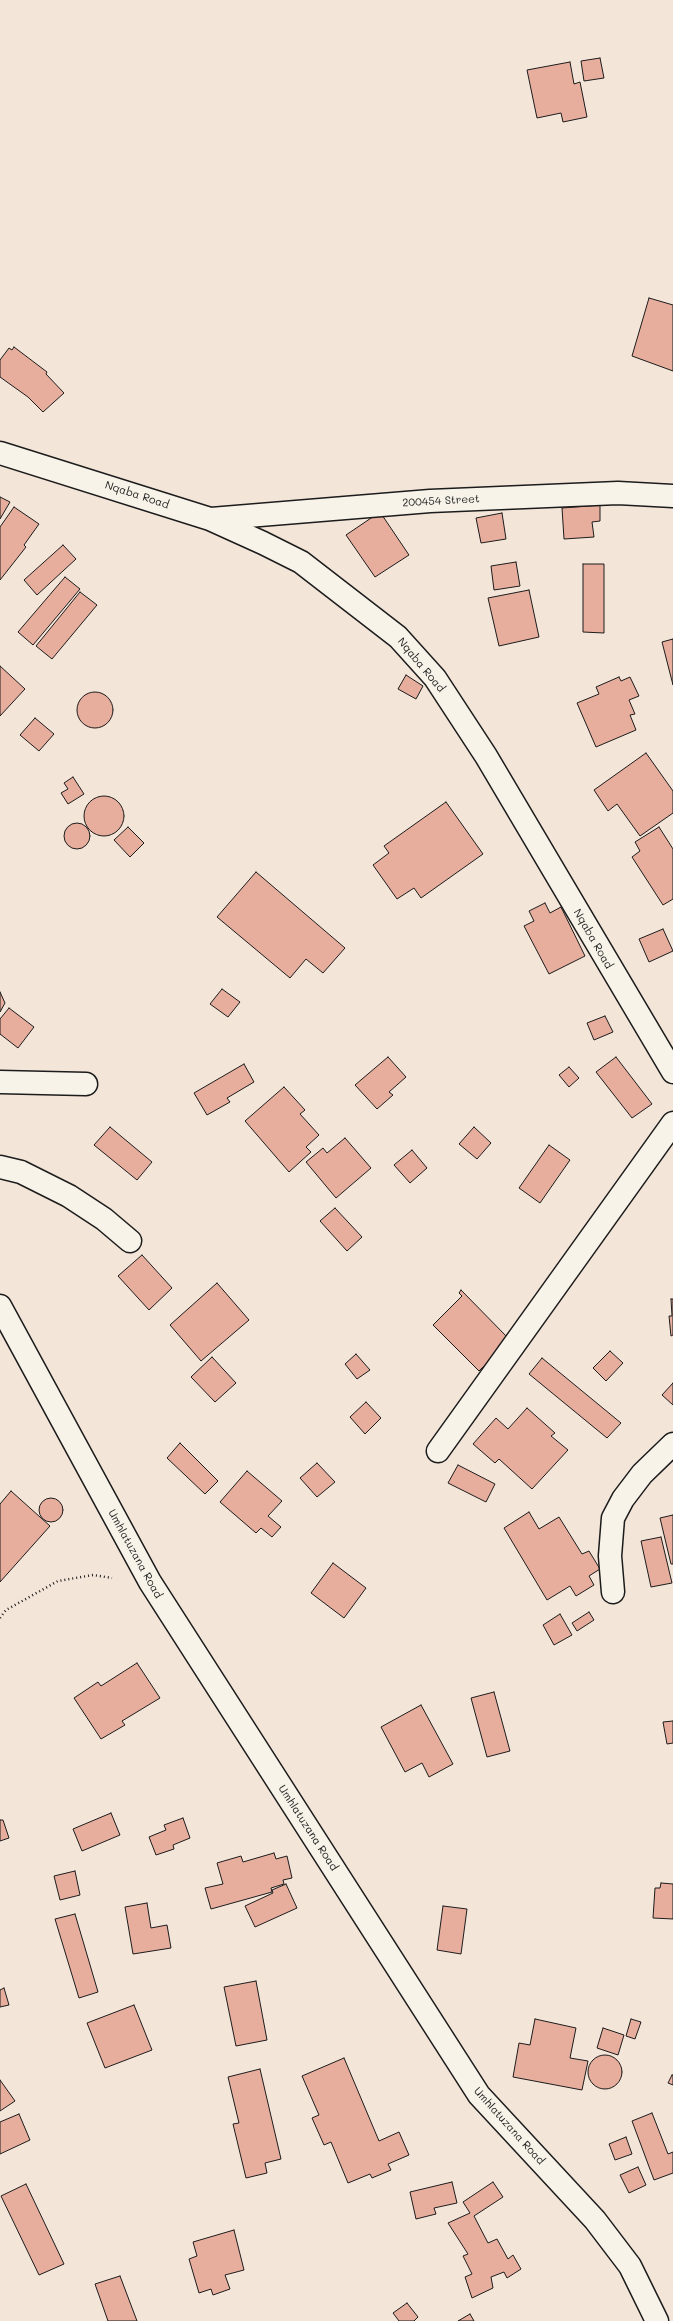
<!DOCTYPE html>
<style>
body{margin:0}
canvas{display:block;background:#f4e5d9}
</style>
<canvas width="673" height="2321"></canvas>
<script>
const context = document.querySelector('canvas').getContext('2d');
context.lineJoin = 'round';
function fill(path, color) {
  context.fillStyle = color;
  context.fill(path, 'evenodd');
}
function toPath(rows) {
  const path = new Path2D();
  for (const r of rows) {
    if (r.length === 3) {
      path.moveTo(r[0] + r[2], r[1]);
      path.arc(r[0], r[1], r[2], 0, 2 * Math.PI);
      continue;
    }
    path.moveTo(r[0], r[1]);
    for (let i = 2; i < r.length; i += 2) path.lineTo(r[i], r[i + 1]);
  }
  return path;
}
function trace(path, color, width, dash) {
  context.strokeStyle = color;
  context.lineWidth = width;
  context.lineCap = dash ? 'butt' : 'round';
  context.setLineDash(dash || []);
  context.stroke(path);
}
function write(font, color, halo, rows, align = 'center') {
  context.font = font + ' Mali,sans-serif';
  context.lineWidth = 3;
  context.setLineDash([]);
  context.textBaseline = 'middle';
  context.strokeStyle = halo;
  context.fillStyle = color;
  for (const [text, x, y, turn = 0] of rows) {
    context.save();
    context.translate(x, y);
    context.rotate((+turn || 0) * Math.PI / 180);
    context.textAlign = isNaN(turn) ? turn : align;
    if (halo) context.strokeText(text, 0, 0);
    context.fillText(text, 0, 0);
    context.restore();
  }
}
const building = toPath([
 [600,58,604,78,584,81,581,61,600,58],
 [570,62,574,84,580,82,587,117,563,122,561,113,537,118,527,70,570,62],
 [649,298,673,305,673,371,632,356,649,298],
 [14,347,47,372,46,374,64,393,43,412,28,397,0,377,0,360,9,348,12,350,14,347],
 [0,497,10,502,0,519,0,497],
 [600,505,600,521,592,522,594,537,564,539,562,508,600,505],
 [14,507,39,524,24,545,26,547,0,580,0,527,14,507],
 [380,512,409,555,375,577,346,535,380,512],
 [502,513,506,539,481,543,476,518,502,513],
 [63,545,76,559,37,595,24,580,63,545],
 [516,562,520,586,494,590,491,566,516,562],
 [583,564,604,564,604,633,583,632,583,564],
 [65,577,80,589,33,645,18,632,65,577],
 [529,590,539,637,499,646,488,598,529,590],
 [80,592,97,605,52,659,36,646,80,592],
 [673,639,673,685,662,642,673,639],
 [0,666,25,689,0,716,0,666],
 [406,675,423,686,416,699,398,689,406,675],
 [619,677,621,681,630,677,639,696,629,700,635,714,630,715,636,730,596,747,577,703,599,694,596,687,619,677],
 [95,710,18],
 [35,718,54,734,39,751,20,735,35,718],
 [646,753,673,791,673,813,640,836,617,804,608,811,594,790,646,753],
 [73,777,84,794,68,804,61,793,68,789,64,783,73,777],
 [104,816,20],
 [446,802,483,854,421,898,414,888,397,899,373,865,389,853,384,846,446,802],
 [77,836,13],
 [128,827,144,843,130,857,114,840,128,827],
 [659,827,673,849,673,899,663,905,632,857,640,851,635,842,659,827],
 [256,872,345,948,323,973,306,959,290,978,217,917,256,872],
 [545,903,550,913,561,907,585,956,549,974,524,926,534,921,529,911,545,903],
 [663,929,673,951,649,962,639,939,663,929],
 [222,989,240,1002,228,1017,210,1004,222,989],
 [0,992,5,1003,0,1012,0,992],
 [9,1008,34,1027,18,1048,0,1034,0,1019,9,1008],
 [605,1016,613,1032,594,1040,587,1023,605,1016],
 [388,1057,406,1077,389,1092,393,1095,377,1109,355,1085,388,1057],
 [616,1057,652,1104,632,1118,596,1072,616,1057],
 [244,1064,254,1082,227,1098,230,1102,207,1115,194,1093,244,1064],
 [569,1067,579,1078,569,1087,559,1075,569,1067],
 [284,1087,305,1110,300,1114,319,1135,306,1147,311,1152,289,1172,245,1121,284,1087],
 [110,1127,152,1162,137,1180,94,1145,110,1127],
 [474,1127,491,1143,477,1159,459,1144,474,1127],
 [345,1138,371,1168,336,1198,306,1162,323,1148,327,1153,345,1138],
 [549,1145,570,1160,540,1203,519,1188,549,1145],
 [412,1150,427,1168,410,1183,394,1165,412,1150],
 [335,1208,362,1237,347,1251,320,1221,335,1208],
 [142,1255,172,1288,149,1310,118,1276,142,1255],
 [217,1283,249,1320,201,1361,170,1325,217,1283],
 [461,1290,510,1340,479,1371,433,1325,462,1296,459,1293,461,1290],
 [671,1299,673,1299,673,1335,671,1336,669,1316,672,1316,671,1299],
 [610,1351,623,1363,606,1381,593,1368,610,1351],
 [356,1354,370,1370,357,1379,345,1364,356,1354],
 [212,1357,236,1383,215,1402,191,1377,212,1357],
 [542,1358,621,1423,607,1438,529,1374,542,1358],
 [673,1383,673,1405,662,1395,673,1383],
 [366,1402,381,1418,365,1434,350,1417,366,1402],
 [527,1408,555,1433,551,1436,568,1450,532,1489,499,1459,495,1463,473,1444,496,1418,508,1429,527,1408],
 [180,1443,218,1481,205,1494,167,1458,180,1443],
 [317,1463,335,1482,317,1497,300,1478,317,1463],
 [458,1465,495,1484,486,1502,448,1483,458,1465],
 [247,1471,282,1501,268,1516,281,1527,272,1537,261,1528,256,1533,220,1502,247,1471],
 [11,1491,50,1526,0,1582,0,1504,11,1491],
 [51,1510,12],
 [529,1512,539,1529,559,1517,582,1554,589,1551,600,1569,589,1576,594,1585,576,1596,570,1586,547,1600,504,1528,529,1512],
 [673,1515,673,1564,671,1564,660,1518,673,1515],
 [661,1537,672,1583,651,1587,641,1541,661,1537],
 [333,1563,366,1588,344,1618,311,1593,333,1563],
 [589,1612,594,1620,577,1631,572,1623,589,1612],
 [560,1614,572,1635,554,1645,543,1625,560,1614],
 [137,1663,160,1698,122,1721,125,1725,101,1739,74,1698,98,1682,101,1686,137,1663],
 [494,1692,510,1751,487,1757,471,1698,494,1692],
 [421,1705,453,1764,429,1777,422,1763,405,1772,381,1727,421,1705],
 [673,1721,673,1743,667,1744,663,1722,673,1721],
 [111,1813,120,1835,82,1851,73,1829,111,1813],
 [183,1818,190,1838,173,1845,174,1849,156,1855,149,1837,166,1830,164,1825,183,1818],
 [0,1820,3,1820,9,1838,0,1841,0,1820],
 [274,1853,276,1859,287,1856,292,1878,283,1880,284,1884,271,1888,272,1892,211,1909,205,1888,223,1884,217,1863,241,1856,243,1862,274,1853],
 [75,1871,80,1895,60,1900,54,1876,75,1871],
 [661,1883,673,1884,673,1919,653,1918,655,1888,660,1888,661,1883],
 [286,1884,297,1908,255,1927,245,1906,273,1893,272,1890,286,1884],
 [147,1903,151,1928,167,1925,171,1948,133,1954,125,1907,147,1903],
 [443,1906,467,1909,461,1954,437,1950,443,1906],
 [75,1914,98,1992,79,1998,55,1919,75,1914],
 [256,1981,267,2040,236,2046,224,1987,256,1981],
 [4,1988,9,2005,0,2007,0,1990,4,1988],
 [134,2005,152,2050,105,2068,87,2023,134,2005],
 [535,2019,576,2028,570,2058,588,2061,582,2090,513,2077,519,2043,530,2045,535,2019],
 [631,2019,641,2022,635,2039,626,2036,631,2019],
 [603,2028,624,2035,618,2055,597,2048,603,2028],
 [605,2072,17],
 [344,2058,379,2141,399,2132,409,2155,388,2164,391,2170,372,2178,370,2174,348,2183,331,2142,324,2145,312,2118,319,2115,302,2076,344,2058],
 [260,2069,281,2159,265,2163,267,2173,246,2178,233,2124,239,2123,228,2077,260,2069],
 [672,2075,673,2075,673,2085,668,2083,672,2075],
 [0,2080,15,2101,0,2111,0,2080],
 [652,2113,668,2154,673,2152,673,2173,654,2180,632,2121,652,2113],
 [19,2114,30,2140,0,2154,0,2122,19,2114],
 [626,2137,632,2154,615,2160,609,2144,626,2137],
 [638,2167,646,2185,629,2193,620,2175,638,2167],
 [452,2182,457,2203,434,2208,436,2214,416,2219,410,2192,452,2182],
 [493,2182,503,2197,474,2216,488,2243,497,2239,508,2259,513,2255,521,2269,507,2278,504,2272,491,2277,493,2288,472,2298,465,2277,472,2274,463,2256,468,2254,448,2223,470,2213,463,2202,493,2182],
 [26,2184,64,2264,39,2275,1,2196,26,2184],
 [234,2230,244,2270,225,2275,230,2289,213,2295,211,2289,199,2293,189,2259,197,2256,193,2242,234,2230],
 [120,2276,137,2321,108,2321,95,2284,120,2276],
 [407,2303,418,2317,414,2321,399,2321,393,2313,407,2303],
 [470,2314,474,2321,458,2321,470,2314]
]);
fill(building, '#e7ae9e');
trace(building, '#1c1c1c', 1);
const minor = toPath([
 [0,453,210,519,263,543,301,562,398,637,435,678,486,756,673,1072],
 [211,519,430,501,618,493,673,496],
 [0,1082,86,1084],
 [0,1167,21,1172,69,1196,104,1219,130,1241],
 [0,1306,150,1582,479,2095,595,2220,630,2266,657,2321],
 [438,1451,673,1123],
 [613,1592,610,1556,613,1518,623,1499,642,1474,673,1444]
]);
trace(minor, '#1c1c1c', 25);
trace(toPath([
 [0,1618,6,1610,58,1581,93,1575,112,1578]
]), '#1c1c1c', 2.5, [1, 3]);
trace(minor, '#f7f3e8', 22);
write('11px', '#1c1c1c', '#f7f3e8', [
 ["Nqaba Road",137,495,18],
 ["200454 Street",441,501,-3],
 ["Nqaba Road",421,665,50],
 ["Nqaba Road",593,939,60],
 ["Umhlatuzana Road",135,1554,61],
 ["Umhlatuzana Road",308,1828,57],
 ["Umhlatuzana Road",509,2126,48]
]);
</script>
